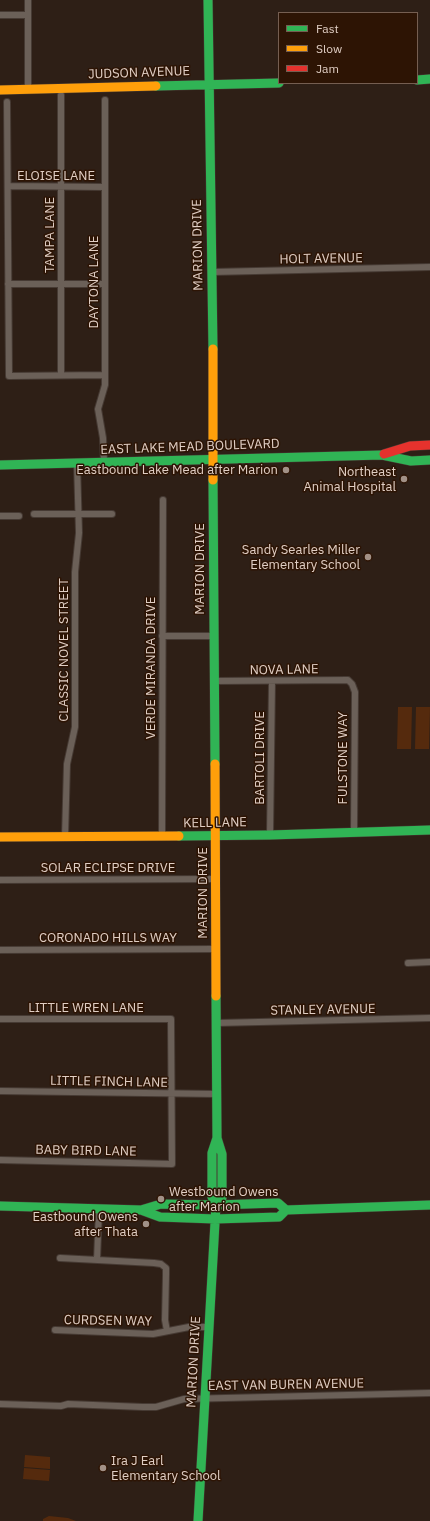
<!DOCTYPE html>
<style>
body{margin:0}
#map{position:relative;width:430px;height:1521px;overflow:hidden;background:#2e1f16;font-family:"IBM Plex Sans",sans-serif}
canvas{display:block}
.legend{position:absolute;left:278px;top:12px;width:140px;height:72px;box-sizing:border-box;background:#2d1404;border:1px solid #755e51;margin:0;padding:5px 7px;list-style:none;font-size:12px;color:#e0cec4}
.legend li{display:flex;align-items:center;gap:8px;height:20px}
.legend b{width:20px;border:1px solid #755e51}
</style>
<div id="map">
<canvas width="430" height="1521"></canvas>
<ul class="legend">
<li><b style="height:5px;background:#30b455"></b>Fast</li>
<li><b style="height:5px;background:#ff9f0a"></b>Slow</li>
<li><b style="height:5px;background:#e5322d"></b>Jam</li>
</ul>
</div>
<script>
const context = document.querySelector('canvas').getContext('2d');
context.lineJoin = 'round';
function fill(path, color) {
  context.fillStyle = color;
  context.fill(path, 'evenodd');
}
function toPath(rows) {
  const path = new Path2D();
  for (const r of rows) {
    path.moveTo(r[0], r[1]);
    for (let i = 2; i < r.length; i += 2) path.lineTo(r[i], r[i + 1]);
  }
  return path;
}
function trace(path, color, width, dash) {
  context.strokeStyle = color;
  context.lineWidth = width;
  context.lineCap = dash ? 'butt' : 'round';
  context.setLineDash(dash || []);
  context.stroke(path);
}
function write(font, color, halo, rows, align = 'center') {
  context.font = font + ' "IBM Plex Sans",sans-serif';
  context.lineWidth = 3;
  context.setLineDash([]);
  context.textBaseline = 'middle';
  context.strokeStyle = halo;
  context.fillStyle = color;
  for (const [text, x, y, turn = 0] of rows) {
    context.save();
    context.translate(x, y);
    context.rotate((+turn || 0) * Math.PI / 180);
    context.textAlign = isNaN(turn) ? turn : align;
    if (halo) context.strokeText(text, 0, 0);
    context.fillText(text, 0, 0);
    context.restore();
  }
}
fill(toPath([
 [398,707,412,707,411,749,397,749],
 [416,707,430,707,429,749,415,749],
 [25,1455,50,1457,50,1469,24,1467],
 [24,1468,50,1470,49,1481,23,1479],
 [49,1516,68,1518,76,1521,43,1521,43,1519]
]), '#552a0d');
const street = toPath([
 [28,0,28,89],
 [0,15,28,15],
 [7,102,9,376,105,375],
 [8,186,105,187],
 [212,272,430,267],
 [8,284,105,284],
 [61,375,61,95],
 [104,462,103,438,98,409,105,385,105,100],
 [34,514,112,514],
 [0,516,19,516],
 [162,636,213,636],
 [214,681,348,680,352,684,355,692,354,832],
 [270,835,272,681],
 [162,836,163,500],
 [65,837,67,764,75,727,75,572,79,533,77,463],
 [0,880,215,879],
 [0,950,215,949],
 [408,963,430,962],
 [0,1019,171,1019,172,1164,0,1160],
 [216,1023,430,1018],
 [0,1091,217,1094],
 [60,1258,154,1263,161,1264,166,1268,166,1275,165,1320,167,1331],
 [97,1260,99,1209],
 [55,1330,153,1334,189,1327,208,1327],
 [0,1404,61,1406,68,1404,143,1407,156,1407,184,1399,430,1393]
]);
const fast = toPath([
 [208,0,213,349],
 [417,80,430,79],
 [156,86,279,83],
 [0,465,382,455,411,461,430,460],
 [213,480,215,764],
 [179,836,270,835,430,830],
 [216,1205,222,1198,222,1154,217,1138],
 [0,1206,141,1210,160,1217,215,1219,279,1217,286,1210],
 [141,1210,161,1204,216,1205,278,1203,286,1210,430,1205],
 [198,1521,216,1205,212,1197,212,1153,217,1138,216,996]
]);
const slow = toPath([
 [0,90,156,86],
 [213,349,213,480],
 [215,764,216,996],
 [0,837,179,836]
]);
const jam = toPath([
 [384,454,410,446,430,445]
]);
trace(street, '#463a33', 8);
trace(fast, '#463a33', 10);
trace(slow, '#463a33', 10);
trace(jam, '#463a33', 10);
trace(street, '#6b6058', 6);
trace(fast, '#30b455', 9);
trace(slow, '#ff9f0a', 9);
trace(jam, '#e5322d', 9);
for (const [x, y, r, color] of [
 [286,470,4,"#a29187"],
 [404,479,4,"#a29187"],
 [368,557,4,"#a29187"],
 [161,1199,4,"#a29187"],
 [146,1224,4,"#a29187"],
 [103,1468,4,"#a29187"]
]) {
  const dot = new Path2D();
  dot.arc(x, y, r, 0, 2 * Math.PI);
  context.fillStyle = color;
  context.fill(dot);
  trace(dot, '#2d1404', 1.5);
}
write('13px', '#e0cec4', '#2d1404', [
 ["JUDSON AVENUE",139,73,-2],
 ["ELOISE LANE",56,176],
 ["TAMPA LANE",50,235,-90],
 ["MARION DRIVE",198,245,-91],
 ["HOLT AVENUE",321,259,-1],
 ["DAYTONA LANE",94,282,-90],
 ["EAST LAKE MEAD BOULEVARD",190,447,-2],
 ["MARION DRIVE",200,569,-90],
 ["CLASSIC NOVEL STREET",64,650,-90],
 ["VERDE MIRANDA DRIVE",151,668,-90],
 ["NOVA LANE",284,670,-1],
 ["BARTOLI DRIVE",260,758,-90],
 ["FULSTONE WAY",343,758,-90],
 ["KELL LANE",215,823,-1],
 ["SOLAR ECLIPSE DRIVE",108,868],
 ["MARION DRIVE",203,893,-90],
 ["CORONADO HILLS WAY",108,938],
 ["LITTLE WREN LANE",86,1008],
 ["STANLEY AVENUE",323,1010,-1],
 ["LITTLE FINCH LANE",109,1082,1],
 ["BABY BIRD LANE",86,1151,1],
 ["CURDSEN WAY",108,1321,1],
 ["MARION DRIVE",194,1362,-87],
 ["EAST VAN BUREN AVENUE",286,1385,-1]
]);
write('13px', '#e0cec4', '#2d1404', [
 ["Eastbound Lake Mead after Marion",278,470],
 ["Northeast",396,472],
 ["Animal Hospital",396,487],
 ["Sandy Searles Miller",360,550],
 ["Elementary School",360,565],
 ["Westbound Owens",169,1192,"left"],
 ["after Marion",169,1207,"left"],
 ["Eastbound Owens",138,1217],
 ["after Thata",138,1232],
 ["Ira J Earl",111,1461,"left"],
 ["Elementary School",111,1476,"left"]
], 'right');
</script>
